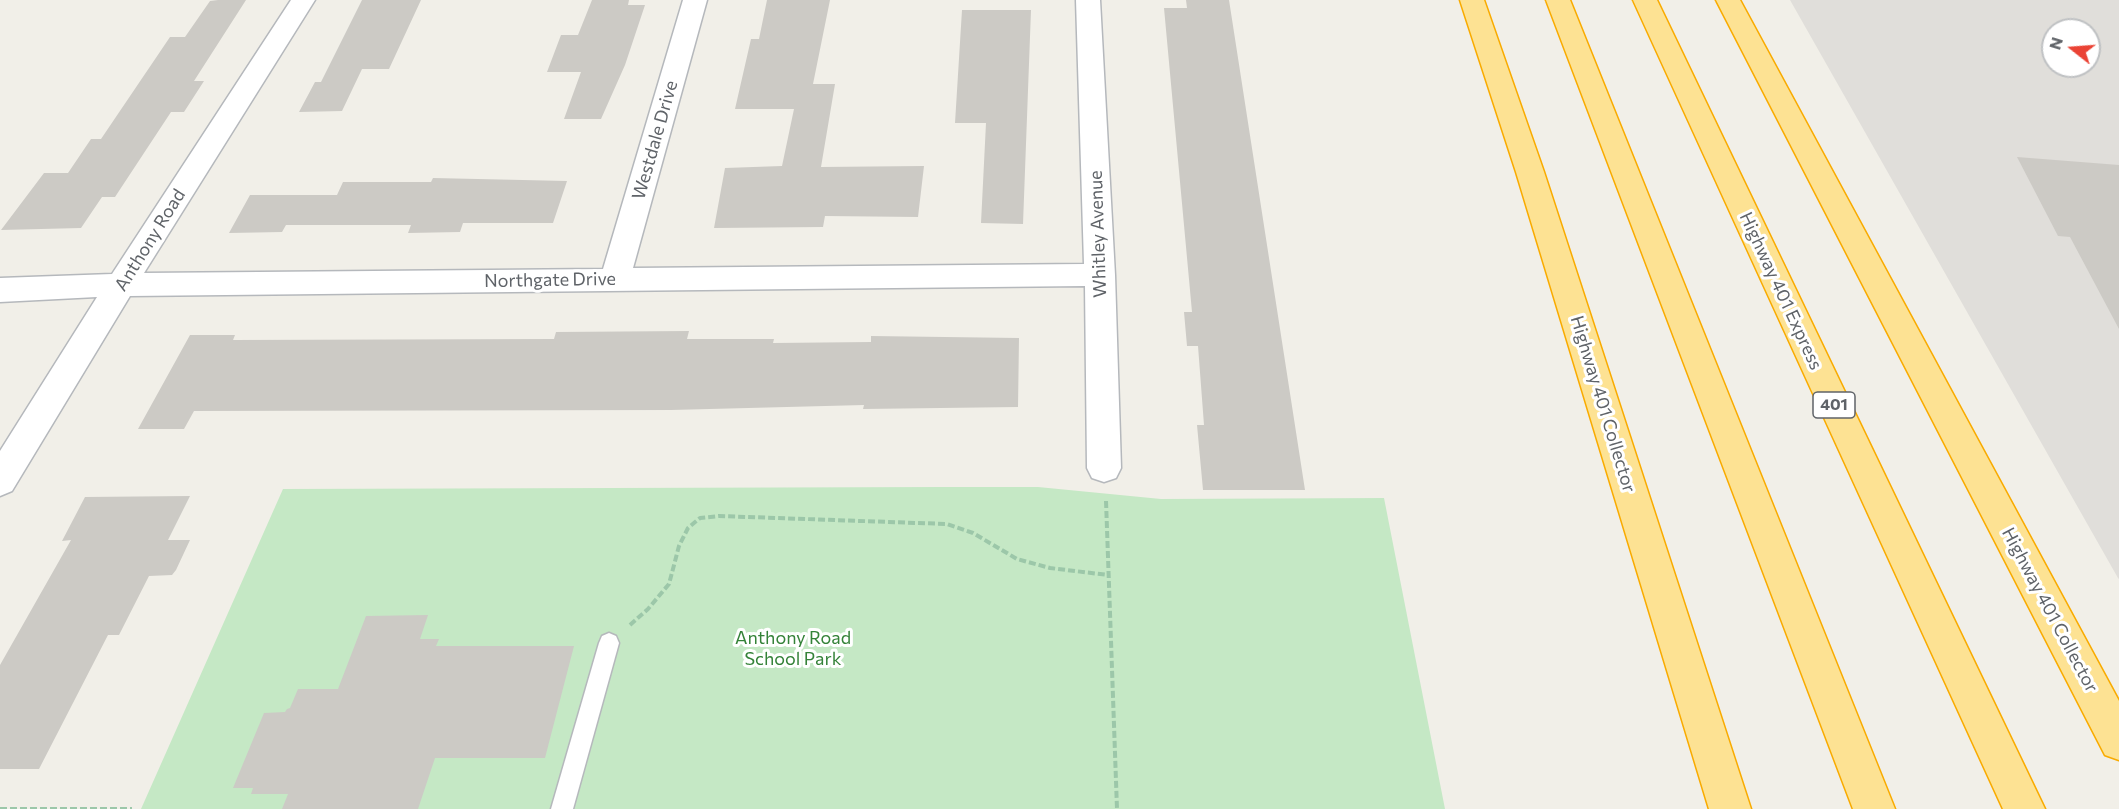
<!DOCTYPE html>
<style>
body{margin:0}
#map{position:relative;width:2119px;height:809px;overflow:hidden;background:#f1efe8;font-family:Commissioner,sans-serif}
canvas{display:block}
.north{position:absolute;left:2041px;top:18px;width:60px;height:60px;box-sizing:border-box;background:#fff;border:2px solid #bfc1c3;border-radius:50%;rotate:287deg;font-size:16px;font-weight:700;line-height:24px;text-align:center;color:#5f6368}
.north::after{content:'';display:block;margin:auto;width:21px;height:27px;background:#ea4335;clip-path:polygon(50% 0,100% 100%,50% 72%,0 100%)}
</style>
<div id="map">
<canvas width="2119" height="809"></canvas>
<div class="north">N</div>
</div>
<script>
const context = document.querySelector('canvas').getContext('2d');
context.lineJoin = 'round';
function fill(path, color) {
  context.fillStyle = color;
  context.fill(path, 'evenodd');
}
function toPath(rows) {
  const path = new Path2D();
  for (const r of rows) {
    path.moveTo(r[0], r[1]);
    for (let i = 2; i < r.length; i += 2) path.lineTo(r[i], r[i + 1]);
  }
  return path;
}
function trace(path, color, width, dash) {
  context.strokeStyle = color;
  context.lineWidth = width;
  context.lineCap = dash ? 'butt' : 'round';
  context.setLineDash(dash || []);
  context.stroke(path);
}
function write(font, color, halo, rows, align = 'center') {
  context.font = font + ' Commissioner,sans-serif';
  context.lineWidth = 6;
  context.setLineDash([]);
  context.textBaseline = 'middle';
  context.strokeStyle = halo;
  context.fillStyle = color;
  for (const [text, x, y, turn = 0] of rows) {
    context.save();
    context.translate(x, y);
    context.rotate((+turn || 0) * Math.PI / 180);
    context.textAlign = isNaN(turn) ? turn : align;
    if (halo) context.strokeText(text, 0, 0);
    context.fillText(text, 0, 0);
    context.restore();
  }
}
fill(toPath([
 [1790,0,2119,0,2119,579,2118,578],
 [2053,30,2089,30,2089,66,2053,66]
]), '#e0deda');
fill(toPath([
 [940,487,1038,487,1161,499,1384,498,1445,809,141,809,283,489]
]), '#c5e8c5');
fill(toPath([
 [218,0,246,0,194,81,204,81,184,112,171,112,115,197,102,197,81,228,1,230,44,173,68,173,91,139,101,139,170,37,185,37,210,1],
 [362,0,421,0,389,69,362,69,342,111,299,112,315,82,321,82],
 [592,0,629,0,628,5,645,5,625,65,601,119,564,119,581,72,547,72,561,35,578,35],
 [767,0,830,0,813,84,835,84,821,167,924,166,918,217,825,216,823,227,714,228,725,168,782,166,794,109,735,109,751,39,759,39],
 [1186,0,1229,0,1305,490,1203,490,1197,425,1204,425,1198,346,1187,346,1184,312,1192,312,1164,8,1187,8],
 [962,10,1031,10,1023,224,981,223,986,123,955,123],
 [2017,157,2119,165,2119,329,2070,237,2058,236],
 [433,178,567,181,553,223,463,223,460,232,408,233,411,225,286,225,282,232,229,233,250,195,337,195,343,182,431,182],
 [689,331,687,339,774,339,773,343,871,342,871,336,1019,338,1018,407,863,409,864,405,671,410,194,411,184,429,138,429,190,335,235,335,233,340,554,339,556,332],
 [190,496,168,540,190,540,176,570,172,575,149,576,119,635,108,635,39,769,0,769,0,665,71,540,62,541,85,497],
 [428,615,420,639,439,639,436,646,574,646,545,758,435,758,418,809,282,809,288,794,251,794,253,788,233,788,264,713,285,712,287,709,290,708,298,689,338,689,366,616]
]), '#cccac5');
const lane = toPath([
 [609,633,616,636,619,643,573,809,551,809,599,643,602,636,609,633]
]);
const street = toPath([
 [291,0,315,0,144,273,603,269,683,0,707,0,633,268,1084,264,1076,0,1100,0,1115,275,1121,468,1116,478,1104,482,1092,478,1087,468,1085,286,130,296,12,491,0,496,0,451,97,297,0,302,0,278,112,274,291,0]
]);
const highway = toPath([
 [1460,0,1484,0,1544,172,1751,809,1709,809,1516,172,1460,0],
 [1546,0,1570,0,1895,809,1853,809,1546,0],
 [1633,0,1657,0,2045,809,2003,809,1633,0],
 [1716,0,1740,0,2119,701,2119,760,2105,755,1716,0]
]);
trace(lane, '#b5b8bc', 3);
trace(street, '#b5b8bc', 3);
trace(highway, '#f9ab00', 3);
trace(toPath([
 [1106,501,1117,809],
 [630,625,648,609,669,584,679,546,688,528,700,518,719,516,947,524,973,533,1017,559,1050,568,1108,575],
 [0,809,132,809]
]), '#9cc7a9', 4, [7, 3]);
fill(lane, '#fff');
fill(street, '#fff');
fill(highway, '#fde293');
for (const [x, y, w] of [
 [1834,405,42]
]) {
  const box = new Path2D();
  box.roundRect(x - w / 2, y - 13, w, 26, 4.5);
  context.fillStyle = '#fff';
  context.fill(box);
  trace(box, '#5f6368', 1.5);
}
write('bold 16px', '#5f6368', null, [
 ["401",1834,405]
]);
write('18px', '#5f6368', '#fff', [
 ["Westdale Drive",655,140,-74],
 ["Whitley Avenue",1098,234,-92],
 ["Anthony Road",150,240,-58],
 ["Northgate Drive",550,280,-1],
 ["Highway 401 Express",1781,291,65],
 ["Highway 401 Collector",1603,404,73],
 ["Highway 401 Collector",2050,610,62]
]);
write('18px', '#348238', '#fff', [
 ["Anthony Road",793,638],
 ["School Park",793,659]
]);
</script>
